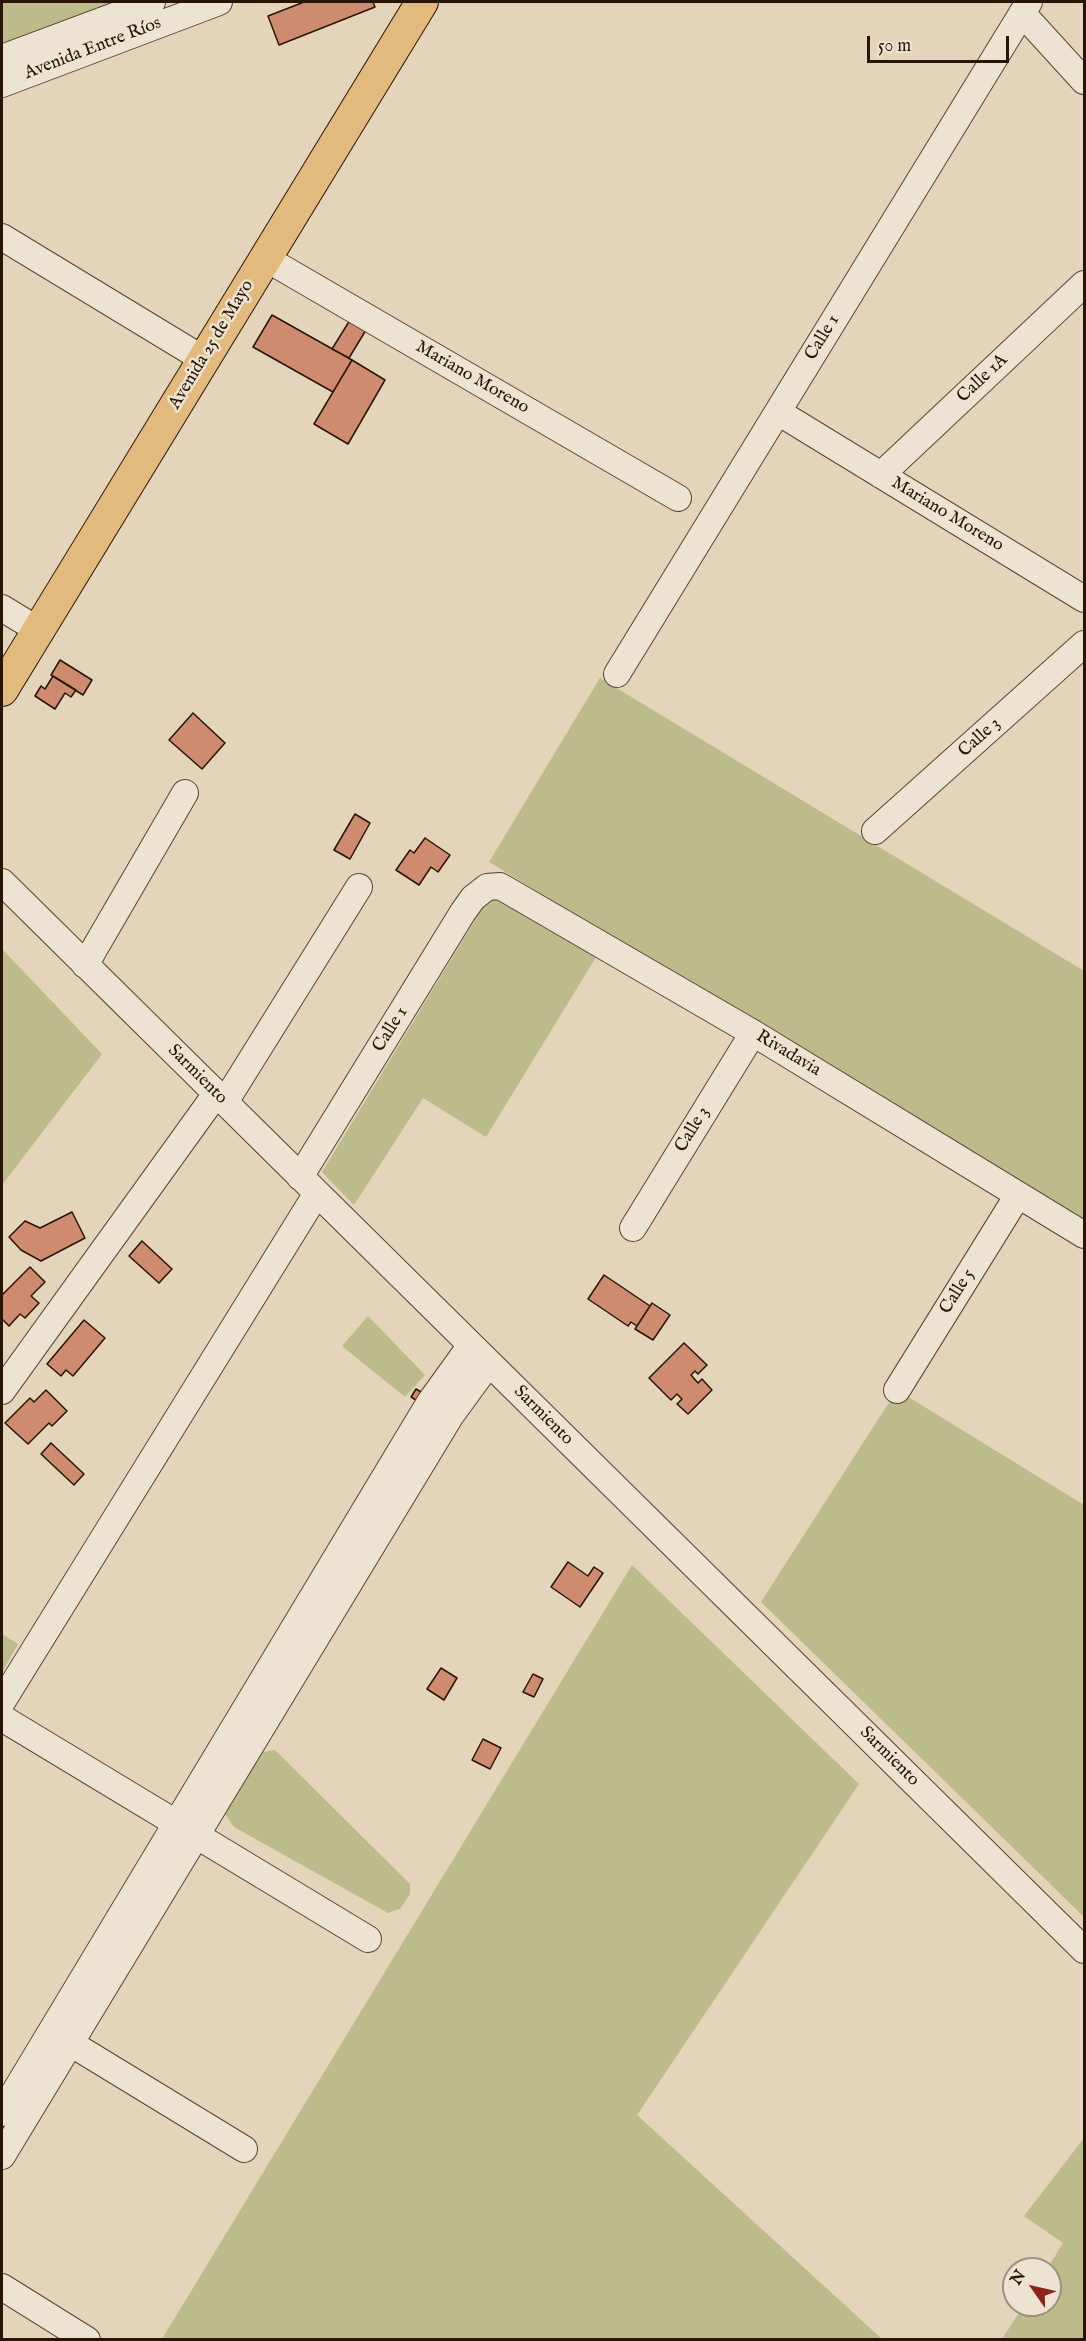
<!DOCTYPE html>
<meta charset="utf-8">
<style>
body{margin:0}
#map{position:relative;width:1086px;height:2341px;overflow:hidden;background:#e3d4ba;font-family:"IM FELL English",serif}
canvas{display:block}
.frame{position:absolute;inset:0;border:3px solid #281505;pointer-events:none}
.north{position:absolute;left:1002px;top:2257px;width:60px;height:60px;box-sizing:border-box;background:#ede3d2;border:2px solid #9e9180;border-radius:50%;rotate:304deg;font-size:16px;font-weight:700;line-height:24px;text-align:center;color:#281505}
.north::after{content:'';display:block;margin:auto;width:21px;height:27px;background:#8f2418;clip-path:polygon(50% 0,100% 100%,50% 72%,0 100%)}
.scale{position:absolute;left:867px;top:36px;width:142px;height:27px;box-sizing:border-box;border:3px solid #281505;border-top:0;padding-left:8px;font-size:18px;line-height:21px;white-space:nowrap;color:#281505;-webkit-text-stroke:4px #ede3d2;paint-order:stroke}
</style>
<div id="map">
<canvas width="1086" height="2341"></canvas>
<div class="frame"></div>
<div class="north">N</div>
<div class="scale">50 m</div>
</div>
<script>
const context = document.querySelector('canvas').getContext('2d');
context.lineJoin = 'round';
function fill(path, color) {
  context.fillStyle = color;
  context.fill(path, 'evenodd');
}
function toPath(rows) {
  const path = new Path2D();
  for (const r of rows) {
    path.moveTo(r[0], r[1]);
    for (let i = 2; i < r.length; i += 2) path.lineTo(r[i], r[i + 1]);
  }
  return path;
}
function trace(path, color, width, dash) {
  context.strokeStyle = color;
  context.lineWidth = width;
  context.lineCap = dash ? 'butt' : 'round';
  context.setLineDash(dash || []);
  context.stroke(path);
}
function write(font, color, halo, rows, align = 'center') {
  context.font = font + ' "IM FELL English",serif';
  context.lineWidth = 5;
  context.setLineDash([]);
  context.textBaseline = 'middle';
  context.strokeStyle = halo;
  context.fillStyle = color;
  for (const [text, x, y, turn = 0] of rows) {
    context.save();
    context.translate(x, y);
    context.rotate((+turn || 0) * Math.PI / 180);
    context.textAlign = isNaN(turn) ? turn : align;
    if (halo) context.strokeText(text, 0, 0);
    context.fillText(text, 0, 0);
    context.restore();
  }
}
fill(toPath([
 [2,2,152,2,2,58],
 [600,678,1084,971,1084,1222,489,862],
 [499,895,601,949,486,1137,423,1098,354,1205,322,1172,486,902],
 [2,949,102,1054,2,1185],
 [368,1316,425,1375,405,1397,342,1346],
 [897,1390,1084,1505,1084,1917,761,1602],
 [632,1565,859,1784,637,2115,882,2339,162,2339],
 [2,1634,18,1644,2,1672],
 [275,1750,410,1884,410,1894,400,1909,388,1913,234,1827,225,1814,263,1752],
 [1084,2138,1084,2339,1002,2339,1024,2305,1050,2305,1050,2269,1047,2269,1063,2243,1024,2216]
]), '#bbbb8b');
const building = toPath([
 [304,2,373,2,375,7,279,45,268,16,304,2],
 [272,315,352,360,333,392,253,347,272,315],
 [350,320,366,330,349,358,332,349,350,320],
 [352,360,385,380,348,444,314,424,352,360],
 [60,660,92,680,83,695,51,675,60,660],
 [53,676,76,690,71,697,65,693,55,709,35,696,41,686,45,689,53,676],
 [193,713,225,743,202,769,169,740,193,713],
 [355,814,370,823,350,859,334,850,355,814],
 [425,838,450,855,438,872,431,867,419,885,396,870,410,850,414,853,425,838],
 [72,1212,85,1238,41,1261,21,1250,9,1237,25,1221,40,1228,72,1212],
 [142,1241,172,1269,159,1283,129,1256,142,1241],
 [30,1267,45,1282,31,1296,39,1303,25,1318,20,1314,9,1326,2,1319,2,1295,30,1267],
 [604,1275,650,1306,637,1326,631,1322,628,1326,588,1299,604,1275],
 [652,1303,670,1315,653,1340,635,1329,652,1303],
 [84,1320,105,1338,73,1376,66,1370,61,1376,47,1364,84,1320],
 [684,1343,707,1365,698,1374,695,1371,691,1375,698,1383,702,1379,712,1390,688,1414,677,1404,682,1399,677,1394,671,1400,649,1378,684,1343],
 [416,1389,436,1401,431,1409,411,1397,416,1389],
 [46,1390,67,1411,52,1426,49,1423,28,1444,5,1423,30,1398,34,1402,46,1390],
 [51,1443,84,1474,74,1485,41,1454,51,1443],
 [568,1562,588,1576,594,1567,603,1573,580,1607,551,1587,568,1562],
 [441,1668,457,1678,444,1700,427,1689,441,1668],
 [533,1674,543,1679,534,1697,523,1692,533,1674],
 [483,1739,501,1748,490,1769,472,1760,483,1739]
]);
fill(building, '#ce8b70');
trace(building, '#281505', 1.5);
const minor = toPath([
 [1022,13,1084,81],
 [2,58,152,2],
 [2,84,219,2],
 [2,237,203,359],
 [265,258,678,498],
 [778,412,1084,599],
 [881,475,1084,284],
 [2,608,38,630],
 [617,674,1029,2],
 [875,831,1084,644],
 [2,882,1084,1950],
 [85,965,185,793],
 [225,1102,359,887],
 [300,1177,463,912,473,898,487,887,500,886,753,1033,1084,1235],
 [633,1228,753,1033],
 [897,1390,1018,1195],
 [2,1391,216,1094],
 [2,1702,317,1193],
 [2,1718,368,1939],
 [57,2035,244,2149],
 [2,2113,430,1402,471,1345],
 [2,2156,451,1415,489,1363],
 [2,2287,87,2340]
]);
const major = toPath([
 [2,690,422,2]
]);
trace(minor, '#574532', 28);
trace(major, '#281505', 34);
trace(minor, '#ede3d2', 26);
trace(major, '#e2ba7d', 32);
write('18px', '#281505', '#ede3d2', [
 ["Avenida Entre Ríos",93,49,-21],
 ["Calle 1",823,338,-59],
 ["Avenida 25 de Mayo",212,345,-59],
 ["Mariano Moreno",472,378,30],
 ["Calle 1A",983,379,-43],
 ["Mariano Moreno",947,515,31],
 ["Calle 3",980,738,-42],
 ["Calle 1",391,1030,-58],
 ["Rivadavia",788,1054,31],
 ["Sarmiento",197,1075,45],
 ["Calle 3",693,1130,-59],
 ["Calle 5",958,1292,-58],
 ["Sarmiento",543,1416,45],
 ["Sarmiento",889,1757,45]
]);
</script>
